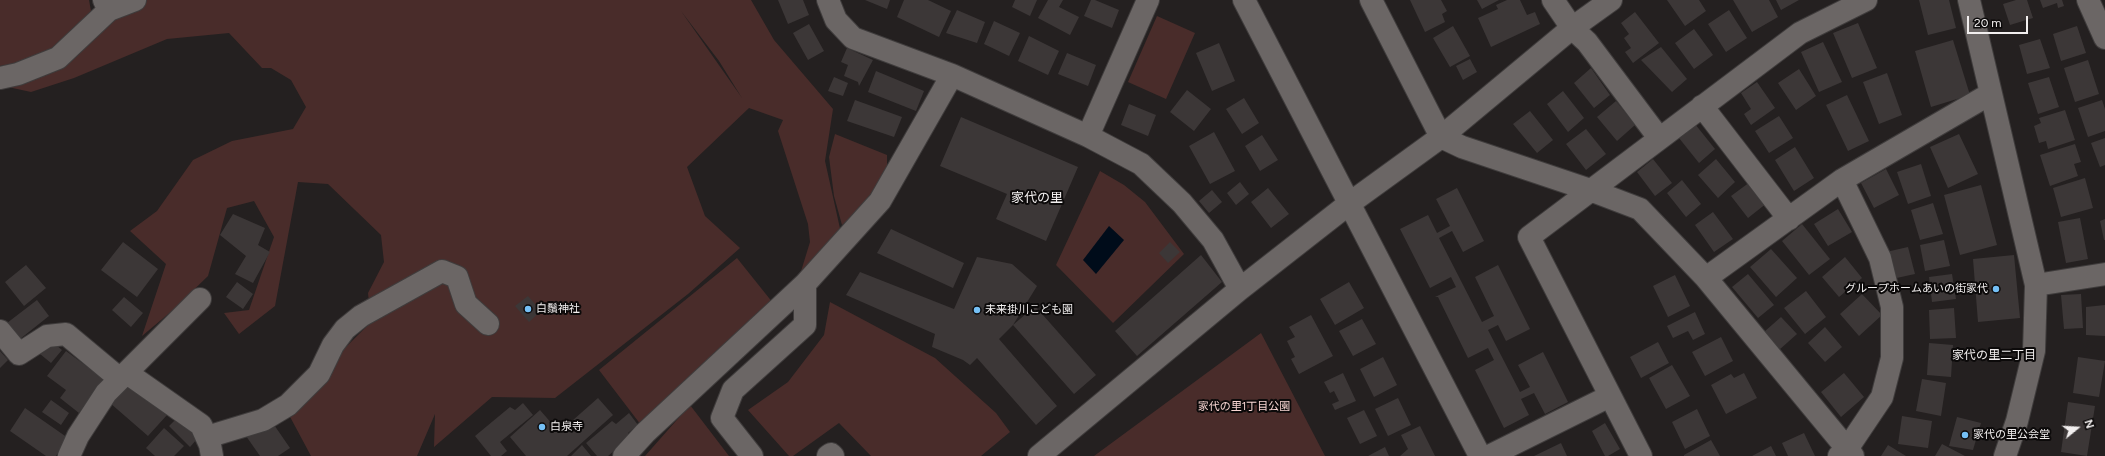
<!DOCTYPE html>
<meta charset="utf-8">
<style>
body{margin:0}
#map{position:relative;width:2105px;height:456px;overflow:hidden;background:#242020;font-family:Figtree,sans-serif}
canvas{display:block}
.north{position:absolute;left:2057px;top:408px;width:40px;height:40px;-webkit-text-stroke:3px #0c0a0a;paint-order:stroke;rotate:72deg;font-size:11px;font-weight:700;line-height:16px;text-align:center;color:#f2efef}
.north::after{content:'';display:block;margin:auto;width:14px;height:18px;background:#f2efef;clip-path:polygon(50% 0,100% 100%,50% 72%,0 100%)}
.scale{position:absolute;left:1967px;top:16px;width:61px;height:18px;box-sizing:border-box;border:2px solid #f2efef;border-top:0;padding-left:5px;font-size:12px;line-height:14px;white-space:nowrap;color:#f2efef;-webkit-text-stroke:3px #0c0a0a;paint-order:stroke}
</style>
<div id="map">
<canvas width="2105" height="456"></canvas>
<div class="north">N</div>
<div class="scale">20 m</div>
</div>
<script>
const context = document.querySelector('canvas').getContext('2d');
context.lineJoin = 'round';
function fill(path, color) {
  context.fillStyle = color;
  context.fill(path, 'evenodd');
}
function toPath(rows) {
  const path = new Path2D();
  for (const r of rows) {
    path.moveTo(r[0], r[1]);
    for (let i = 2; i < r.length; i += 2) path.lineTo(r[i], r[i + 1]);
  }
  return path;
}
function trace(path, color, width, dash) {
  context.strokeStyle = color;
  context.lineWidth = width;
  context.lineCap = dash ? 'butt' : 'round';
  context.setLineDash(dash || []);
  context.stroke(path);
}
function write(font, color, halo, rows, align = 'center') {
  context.font = font + ' Figtree,"Noto Sans JP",sans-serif';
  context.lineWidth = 4;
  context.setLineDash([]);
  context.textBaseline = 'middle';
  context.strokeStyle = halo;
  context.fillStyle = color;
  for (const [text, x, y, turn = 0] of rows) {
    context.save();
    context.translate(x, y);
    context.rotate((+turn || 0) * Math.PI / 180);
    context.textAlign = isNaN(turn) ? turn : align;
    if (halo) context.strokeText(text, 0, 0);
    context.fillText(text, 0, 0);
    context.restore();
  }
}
fill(toPath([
 [0,0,89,0,91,11,58,47,28,61,0,66],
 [143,0,751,0,774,40,833,109,825,161,841,233,798,281,810,242,808,224,778,131,783,120,749,108,687,167,705,216,740,248,688,294,555,398,492,397,434,447,435,414,417,456,311,456,288,413,304,389,371,322,368,293,384,262,381,235,328,184,298,182,275,306,239,334,224,313,249,310,274,237,254,201,227,208,208,276,173,310,142,336,166,264,130,231,157,211,193,160,232,141,293,129,306,107,291,80,271,68,262,68,229,33,167,39,74,78,31,92,8,87,101,17],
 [681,11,719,61,742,98],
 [1157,16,1195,33,1166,99,1128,82],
 [835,134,887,155,887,170,862,209,842,225,834,196,829,157],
 [1100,171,1124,185,1145,202,1184,254,1113,323,1056,265],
 [737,258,773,303,641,425,599,370],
 [830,302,935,358,996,413,1010,432,981,456,871,456,839,423,793,456,789,456,748,410,788,382,824,335],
 [1261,333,1325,456,1094,456],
 [690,405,729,456,645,456]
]), '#492c2a');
fill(toPath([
 [1109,226,1124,240,1096,274,1083,260]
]), '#000c1a');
fill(toPath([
 [778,0,803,0,809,15,788,24],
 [865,0,890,0,887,9],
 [904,0,928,0,951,11,939,37,897,17],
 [1015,0,1037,0,1030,16,1012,7],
 [1048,0,1063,0,1059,7,1079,17,1070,35,1038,18],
 [1091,0,1095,0,1119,10,1112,28,1084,16],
 [1410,0,1441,0,1447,11,1442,14,1445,22,1425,32],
 [1477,0,1499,0,1482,9],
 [1507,0,1520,0,1527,15,1535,12,1540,24,1491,47,1478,18,1498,9,1496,5],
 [1667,0,1699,0,1706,11,1685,26],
 [1733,0,1769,0,1778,17,1752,32],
 [1776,0,1799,0,1781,10],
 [1919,0,1949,0,1956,28,1928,35],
 [2016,0,2027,0,2033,18,2010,25,2003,4],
 [2040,0,2062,0,2064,6,2058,8,2057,3,2043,8],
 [957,10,985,22,977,43,946,33],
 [1729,10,1747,38,1726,52,1708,24],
 [1635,12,1659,43,1633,63,1625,52,1631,48,1624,38,1629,34,1621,23],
 [994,21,1020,33,1009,56,984,44],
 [1858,23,1877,68,1852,78,1833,33],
 [809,24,824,51,808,60,793,33],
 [1453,26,1470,56,1450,67,1433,38],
 [2077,26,2086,53,2061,61,2053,34],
 [1694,29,1713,55,1694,69,1675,43],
 [1029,36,1059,51,1048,75,1018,61],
 [2040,39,2050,68,2027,74,2019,45],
 [1953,40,1970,95,1931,107,1915,51],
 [1823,42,1842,82,1819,92,1801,52],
 [1219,43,1235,81,1212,91,1196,53],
 [1661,47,1687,79,1672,92,1641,60],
 [847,48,873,60,859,86,858,82,844,76,848,65,841,62],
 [1067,53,1096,65,1088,86,1058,74],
 [1470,59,1477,72,1463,80,1456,66],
 [2088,60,2099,94,2075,102,2064,68],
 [1591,68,1610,95,1594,108,1574,83],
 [1799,69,1816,96,1796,110,1778,83],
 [876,71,924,91,916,111,868,92],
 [1887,73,1902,115,1879,124,1863,82],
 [834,77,848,83,843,96,828,91],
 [2049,77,2059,107,2038,114,2028,83],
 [1757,82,1775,108,1751,125,1744,114,1751,109,1741,93],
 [1187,90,1211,109,1194,131,1170,112],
 [1563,91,1584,118,1568,132,1547,104],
 [1847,95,1869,141,1848,151,1826,105],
 [1244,98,1259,123,1242,134,1226,109],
 [855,100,902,117,894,137,847,121],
 [2102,100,2105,109,2105,131,2088,137,2078,108],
 [1616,101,1635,125,1617,141,1597,117],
 [1129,104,1156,115,1148,136,1121,125],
 [2065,110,2075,140,2048,149,2046,141,2039,143,2034,126,2041,123,2039,118],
 [1530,111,1553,140,1537,153,1513,124],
 [1779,116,1793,138,1769,153,1755,131],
 [961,117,1078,167,1046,241,996,219,1007,194,940,166],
 [1695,124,1715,149,1699,163,1679,138],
 [1586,129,1606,154,1586,170,1566,144],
 [1214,132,1235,171,1210,184,1189,146],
 [1959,134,1978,174,1948,188,1930,147],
 [1262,135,1278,160,1260,171,1245,146],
 [2105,138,2105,165,2100,167,2091,143],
 [2075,144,2081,162,2074,164,2078,176,2050,186,2040,155],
 [1795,147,1814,178,1794,191,1775,160],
 [1653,159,1672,183,1655,196,1637,172],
 [1716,159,1735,182,1718,198,1698,175],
 [1921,164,1931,196,1908,204,1897,172],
 [1886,169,1899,195,1874,208,1861,183],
 [2085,178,2093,208,2061,217,2053,188],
 [1682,180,1701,204,1686,217,1667,193],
 [1240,182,1249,194,1236,205,1227,193],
 [1750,182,1767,203,1748,218,1731,196],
 [1981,185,1997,245,1960,255,1944,195],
 [1268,188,1289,214,1271,228,1251,202],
 [1457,188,1484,241,1463,252,1452,231,1439,238,1482,322,1494,316,1475,277,1498,265,1530,329,1506,341,1498,325,1488,330,1520,392,1530,387,1518,365,1543,352,1568,402,1545,414,1534,393,1521,399,1529,415,1504,428,1475,370,1494,360,1488,348,1468,358,1438,297,1435,297,1456,287,1451,277,1430,288,1400,229,1428,215,1437,233,1450,226,1436,199],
 [1212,190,1222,202,1209,213,1199,201],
 [1933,203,1943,234,1920,240,1911,210],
 [1838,209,1852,232,1828,246,1814,224],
 [1713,212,1733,239,1714,252,1695,225],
 [233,214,265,228,258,245,270,252,253,283,235,274,246,256,220,235],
 [2080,218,2088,259,2066,263,2058,222],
 [2105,219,2105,240,2104,240,2100,221],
 [1802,224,1830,259,1809,275,1782,241],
 [891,229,964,263,953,288,877,253],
 [1944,240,1950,266,1925,271,1920,245],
 [123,242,158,269,137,297,101,270],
 [1170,242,1180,252,1168,263,1159,253],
 [1908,247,1915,274,1892,279,1886,252],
 [1771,249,1797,278,1776,297,1750,267],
 [1201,255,1222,282,1137,356,1115,331],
 [2014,255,2020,318,1978,322,1973,259],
 [977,257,1012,264,1037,286,1013,325,1035,306,1096,375,1074,394,1013,325,999,339,1057,406,1036,425,977,358,970,365,963,360,932,347,935,334,846,295,860,272,954,309],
 [1845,257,1862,278,1839,297,1822,277],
 [26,265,46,288,24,306,5,282],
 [1748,274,1774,305,1758,318,1732,287],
 [1952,274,1956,299,1932,302,1929,277],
 [1675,275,1690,306,1668,317,1653,286],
 [237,282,253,294,243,309,226,297],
 [1349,282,1364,308,1335,325,1320,299],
 [1806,291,1826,317,1805,334,1784,308],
 [1862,294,1882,315,1859,336,1840,314],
 [2081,294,2083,328,2064,329,2061,295],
 [528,296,541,311,529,322,515,306],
 [124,297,143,313,131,327,112,310],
 [37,300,49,316,20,339,7,323],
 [2105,305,2105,336,2086,335,2086,307],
 [1954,308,1956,338,1930,339,1929,310],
 [1695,312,1705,334,1693,340,1688,331,1673,338,1667,326],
 [1311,315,1333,356,1299,374,1291,359,1295,357,1287,341,1295,337,1289,327],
 [1781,317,1797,334,1779,350,1764,332],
 [1362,319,1376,344,1353,356,1339,331],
 [1825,327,1842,347,1825,362,1808,343],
 [1721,337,1733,361,1705,376,1692,352],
 [50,340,62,350,51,363,40,354],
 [1658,342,1669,363,1641,378,1630,357],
 [1929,343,1953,345,1951,377,1927,375],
 [0,351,8,360,0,368],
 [66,351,104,379,79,413,60,398,66,390,47,376],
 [1383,357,1397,385,1374,397,1360,369],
 [2078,357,2105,361,2099,397,2073,393],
 [1672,365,1690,396,1666,409,1649,378],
 [1343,373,1356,401,1335,410,1332,404,1339,401,1334,391,1330,393,1324,382],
 [1744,373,1757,398,1726,414,1711,385,1731,374,1734,378],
 [1844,373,1864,397,1841,417,1821,392],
 [1922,379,1946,383,1941,416,1916,411],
 [129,381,167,415,148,436,110,403],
 [598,398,613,415,567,456,526,456,510,437,540,410,553,425,558,422,564,428],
 [1398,398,1411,425,1388,436,1375,409],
 [51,400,69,413,61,425,42,412],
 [2068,402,2095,406,2087,456,2061,452],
 [523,403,533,415,500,442,507,451,501,456,491,456,475,436,510,407,515,410],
 [25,408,68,438,56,456,46,456,10,431],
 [1697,409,1710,436,1685,449,1672,422],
 [1364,410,1377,436,1360,444,1347,418],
 [629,413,638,425,628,433,630,437,608,456,597,456,586,443,612,421,616,424],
 [179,416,195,432,192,434,197,439,190,447,169,426],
 [1902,416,1932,421,1928,448,1898,444],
 [1957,417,1981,423,1973,450,1949,446],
 [270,419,290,448,278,456,260,456,246,436],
 [1605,423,1620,449,1608,456,1605,456,1592,431],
 [1420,426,1435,456,1400,456,1408,449,1401,435],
 [164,428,184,446,174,456,155,456,146,448],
 [1804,433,1815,456,1788,456,1782,443],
 [1711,440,1720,456,1684,456,1684,455],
 [1561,443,1567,456,1534,456],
 [1942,444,1965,456,1935,456],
 [582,445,591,456,571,456],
 [1888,445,1906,456,1881,456],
 [1771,446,1776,456,1752,456],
 [1385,447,1389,456,1368,456]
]), '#3c3737');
const minor = toPath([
 [828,0,836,20,853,38,952,75,1088,136,1141,164,1182,203,1213,240,1240,289],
 [1244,0,1480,456],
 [1371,0,1441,137,1462,147,1590,190,1640,209,1706,278,1853,456],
 [1553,0,1572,28,1587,42,1659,138],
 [1969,0,2036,285,2034,351,2017,421,2005,456],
 [2088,0,2105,38],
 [109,10,135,0],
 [0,78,18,74,58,58,109,10,104,0],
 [1702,106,1789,219],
 [1088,136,1148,0],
 [1706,278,1842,180,1990,94],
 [2036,285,2105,274],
 [0,331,19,354,47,336,66,334,120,379],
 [127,373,201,425,210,445,212,456],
 [207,437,263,420,288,405,319,374,333,345,345,329,361,316,442,271,457,277,466,304,488,324],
 [69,456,78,436,106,393,200,299],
 [624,456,645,433,805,284],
 [752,456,722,418,733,390,805,325,805,284,880,201,952,75],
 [828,456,831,454,833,456],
 [1039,456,1240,289,1350,203,1441,137,1572,28,1611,0],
 [1489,456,1610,396],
 [1641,456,1529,237,1800,33,1866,0],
 [1839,456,1847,449,1882,397,1892,358,1892,307,1880,258,1842,180]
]);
trace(minor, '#3f3c3c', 24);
trace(minor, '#6b6665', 22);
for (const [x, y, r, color] of [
 [1996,289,4,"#75c0f6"],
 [528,309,4,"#75c0f6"],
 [977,310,4,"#75c0f6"],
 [542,427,4,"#75c0f6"],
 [1965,435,4,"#75c0f6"]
]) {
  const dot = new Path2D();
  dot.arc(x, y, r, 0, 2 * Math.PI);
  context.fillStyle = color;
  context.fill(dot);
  trace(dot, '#0c0a0a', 1.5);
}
write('11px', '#f2efef', '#0c0a0a', [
 ["グループホームあいの街家代",1988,289,"right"],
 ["白鬚神社",536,309],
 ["未来掛川こども園",985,310],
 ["白泉寺",550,427],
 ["家代の里公会堂",1973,435]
], 'left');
write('11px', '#f8d6d3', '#0c0a0a', [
 ["家代の里1丁目公園",1244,407]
]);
write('12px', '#f2efef', '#0c0a0a', [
 ["家代の里二丁目",1994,355]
]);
write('13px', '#f2efef', '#0c0a0a', [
 ["家代の里",1037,198]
]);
</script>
